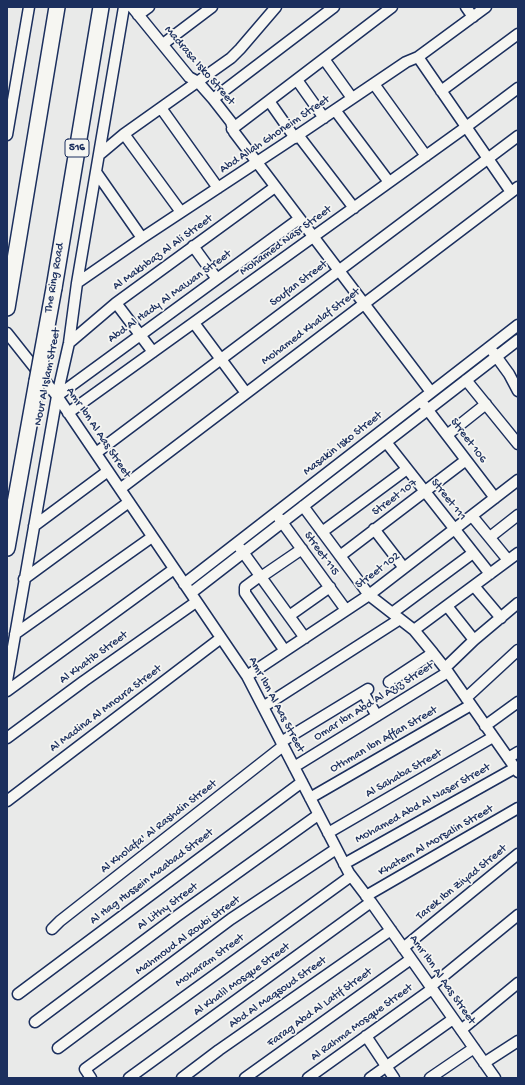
<!DOCTYPE html>
<style>
body{margin:0}
#map{position:relative;width:525px;height:1085px;overflow:hidden;background:#e9eae9;font-family:"Gochi Hand",sans-serif}
canvas{display:block}
.frame{position:absolute;inset:0;border:8px solid #1b2f5e;pointer-events:none}
</style>
<div id="map">
<canvas width="525" height="1085"></canvas>
<div class="frame"></div>
</div>
<script>
const context = document.querySelector('canvas').getContext('2d');
context.lineJoin = 'round';
function toPath(rows) {
  const path = new Path2D();
  for (const r of rows) {
    path.moveTo(r[0], r[1]);
    for (let i = 2; i < r.length; i += 2) path.lineTo(r[i], r[i + 1]);
  }
  return path;
}
function trace(path, color, width, dash) {
  context.strokeStyle = color;
  context.lineWidth = width;
  context.lineCap = dash ? 'butt' : 'round';
  context.setLineDash(dash || []);
  context.stroke(path);
}
function write(font, color, halo, rows, align = 'center') {
  context.font = font + ' "Gochi Hand",sans-serif';
  context.lineWidth = 3.5;
  context.setLineDash([]);
  context.textBaseline = 'middle';
  context.strokeStyle = halo;
  context.fillStyle = color;
  for (const [text, x, y, turn = 0] of rows) {
    context.save();
    context.translate(x, y);
    context.rotate((+turn || 0) * Math.PI / 180);
    context.textAlign = isNaN(turn) ? turn : align;
    if (halo) context.strokeText(text, 0, 0);
    context.fillText(text, 0, 0);
    context.restore();
  }
}
const minor = toPath([
 [132,7,189,77,198,82,213,99,231,122,234,132,431,392],
 [466,7,473,17],
 [138,15,149,7],
 [163,44,212,7],
 [418,57,511,192],
 [324,59,352,98],
 [297,80,324,118],
 [374,84,426,156],
 [441,91,518,34],
 [213,99,334,7],
 [269,101,295,138],
 [161,108,218,188],
 [335,110,389,182],
 [232,129,392,7],
 [124,134,181,212],
 [7,135,29,7],
 [298,135,354,208],
 [99,155,124,134,231,58,240,49,276,7],
 [96,172,142,238],
 [193,246,217,279],
 [77,283,142,238,298,135,406,62,418,57,486,7],
 [116,303,153,352],
 [194,323,246,393],
 [7,333,57,396,247,676,349,873,371,902,495,1078],
 [69,343,116,303,275,187],
 [493,352,509,374,518,391],
 [466,380,518,444],
 [57,396,299,219],
 [424,405,495,498],
 [68,413,466,127,518,88],
 [447,435,486,404],
 [386,442,490,574],
 [96,453,518,136],
 [120,489,518,187],
 [303,506,369,595,414,630,433,653,448,672,518,772],
 [472,516,508,560],
 [279,518,346,610],
 [34,526,108,471],
 [374,529,404,568],
 [322,532,407,469],
 [490,537,518,515],
 [240,548,305,638],
 [340,556,466,460],
 [260,576,245,587,245,593,285,651],
 [261,577,302,549],
 [24,579,129,502],
 [184,584,518,325],
 [474,586,501,618],
 [191,593,518,340],
 [447,606,474,640],
 [392,613,473,553],
 [289,616,330,587],
 [414,630,518,553],
 [15,634,152,537],
 [445,668,474,640,518,603],
 [247,676,369,595,518,480],
 [7,681,57,396,69,343,77,283,124,7],
 [389,682,433,653],
 [7,691,174,569],
 [363,692,377,716],
 [466,698,518,650],
 [263,707,400,619],
 [485,726,518,702],
 [7,738,84,681,196,602],
 [281,742,368,689],
 [508,758,518,752],
 [294,767,448,672],
 [310,798,471,705],
 [7,801,221,638],
 [328,833,493,737],
 [344,864,515,768],
 [366,896,518,808],
 [52,929,60,921,283,746],
 [403,948,518,854],
 [430,987,518,915],
 [18,994,302,782],
 [35,1022,177,916,318,815],
 [461,1030,518,983],
 [366,1036,394,1078],
 [58,1048,231,919,336,849],
 [484,1063,518,1041],
 [91,1078,85,1069,351,876],
 [129,1078,371,902],
 [182,1078,219,1050,391,930],
 [245,1078,411,959],
 [308,1078,432,989],
 [370,1078,453,1019],
 [430,1078,474,1048]
]);
const highway = toPath([
 [54,288,101,7],
 [7,308,57,7],
 [7,548,37,381]
]);
trace(minor, '#1b2f5e', 13);
trace(highway, '#1b2f5e', 18);
trace(minor, '#f6f6f2', 10);
trace(highway, '#f6f6f2', 15);
const highwayBridge = toPath([
 [37,381,54,288]
]);
trace(highwayBridge, '#1b2f5e', 18, []);
trace(highwayBridge, '#f6f6f2', 15);
for (const [x, y, w] of [
 [77,148,24]
]) {
  const box = new Path2D();
  box.roundRect(x - w / 2, y - 9, w, 18, 3);
  context.fillStyle = '#f6f6f2';
  context.fill(box);
  trace(box, '#1b2f5e', 1);
}
write('bold 11px', '#1b2f5e', null, [
 ["516",77,148]
]);
write('12px', '#1b2f5e', '#f6f6f2', [
 ["Madrasa Isko Street",199,66,49],
 ["Abd Allah Ghoneim Street",275,135,-34],
 ["Mohamed Nasr Street",286,241,-36],
 ["Al Makhbaz Al Ali Street",163,253,-36],
 ["The Ring Road",55,278,-80],
 ["Soufan Street",299,284,-37],
 ["Abd Al Hady Al Mawan Street",170,297,-36],
 ["Mohamed Khalaf Street",311,327,-37],
 ["Nour Al Islam Street",48,377,-79],
 ["Amr Ibn Al Aas Street",98,433,56],
 ["Street 106",468,441,53],
 ["Masakin Isko Street",343,444,-38],
 ["Street 107",395,498,-37],
 ["Street 111",448,500,52],
 ["Street 115",321,554,54],
 ["Street 102",378,571,-37],
 ["Al Khatib Street",94,658,-36],
 ["Omar Ibn Abd Al Aziz Street",374,702,-32],
 ["Amr Ibn Al Aas Street",276,705,62],
 ["Al Madina Al Mnoura Street",106,709,-37],
 ["Othman Ibn Affan Street",384,740,-30],
 ["Al Sahaba Street",404,774,-30],
 ["Mohamed Abd Al Naser Street",423,804,-29],
 ["Al Kholafa' Al Rashdin Street",159,827,-38],
 ["Khatem Al Morsalin Street",436,841,-30],
 ["Al Hag Hussein Maabad Street",152,877,-37],
 ["Tarek Ibn Ziyad Street",462,883,-39],
 ["Al Lithy Street",168,907,-36],
 ["Mahmoud Al Roubi Street",188,936,-36],
 ["Moharam Street",210,961,-36],
 ["Al Khalil Mosque Street",242,980,-36],
 ["Amr Ibn Al Aas Street",442,980,55],
 ["Abd Al Maqsoud Street",278,993,-35],
 ["Farag Abd Al Latif Street",320,1008,-36],
 ["Al Rahma Mosque Street",362,1023,-36]
]);
</script>
